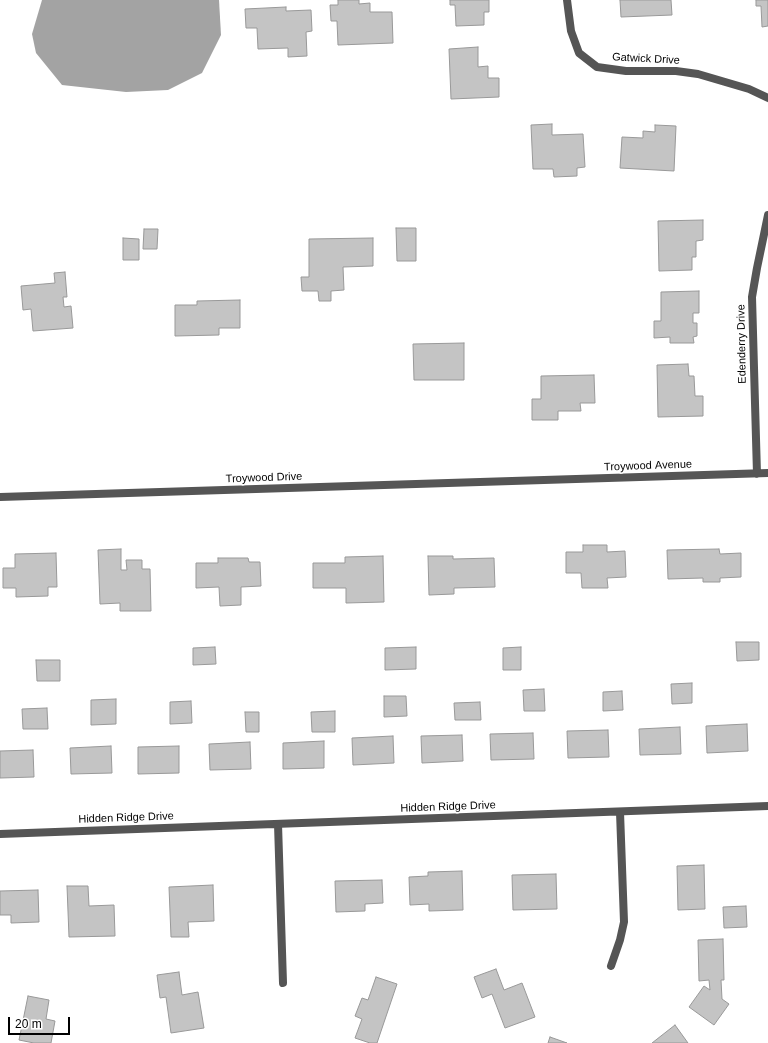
<!DOCTYPE html>
<style>
body{margin:0}
#map{position:relative;width:768px;height:1043px;overflow:hidden;background:#fff;font-family:Arial,sans-serif}
canvas{display:block}
.scale{position:absolute;left:8px;top:1017px;width:62px;height:18px;box-sizing:border-box;border:2px solid #000;border-top:0;padding-left:5px;font-size:12px;line-height:14px;white-space:nowrap;color:#000;-webkit-text-stroke:3px #fff;paint-order:stroke}
</style>
<div id="map">
<canvas width="768" height="1043"></canvas>
<div class="scale">20 m</div>
</div>
<script>
const context = document.querySelector('canvas').getContext('2d');
context.lineJoin = 'round';
function fill(path, color) {
  context.fillStyle = color;
  context.fill(path, 'evenodd');
}
function toPath(rows) {
  const path = new Path2D();
  for (const r of rows) {
    path.moveTo(r[0], r[1]);
    for (let i = 2; i < r.length; i += 2) path.lineTo(r[i], r[i + 1]);
  }
  return path;
}
function trace(path, color, width, dash) {
  context.strokeStyle = color;
  context.lineWidth = width;
  context.lineCap = dash ? 'butt' : 'round';
  context.setLineDash(dash || []);
  context.stroke(path);
}
function write(font, color, halo, rows, align = 'center') {
  context.font = font + ' Arial,sans-serif';
  context.lineWidth = 3;
  context.setLineDash([]);
  context.textBaseline = 'middle';
  context.strokeStyle = halo;
  context.fillStyle = color;
  for (const [text, x, y, turn = 0] of rows) {
    context.save();
    context.translate(x, y);
    context.rotate((+turn || 0) * Math.PI / 180);
    context.textAlign = isNaN(turn) ? turn : align;
    if (halo) context.strokeText(text, 0, 0);
    context.fillText(text, 0, 0);
    context.restore();
  }
}
fill(toPath([
 [42,0,219,0,221,35,202,73,168,90,126,92,62,85,36,53,32,34]
]), '#a3a3a3');
const building = toPath([
 [338,0,359,0,359,4,370,3,370,12,392,12,393,43,338,45,337,21,331,21,330,5,338,5,338,0],
 [450,0,489,0,489,12,484,12,484,25,456,26,455,5,450,5,450,0],
 [620,0,671,0,672,15,621,17,620,0],
 [756,0,768,0,768,26,762,27,761,6,756,6,756,0],
 [286,7,286,11,311,10,312,31,306,32,307,56,288,57,288,48,258,49,257,28,246,28,245,9,286,7],
 [478,47,478,67,488,66,488,78,499,78,499,97,451,99,449,49,478,47],
 [552,124,552,135,583,134,585,167,577,168,577,176,554,177,553,169,533,169,531,125,552,124],
 [655,125,676,126,674,171,620,168,622,137,643,138,643,131,655,132,655,125],
 [703,220,703,240,696,241,696,257,692,257,692,270,659,271,658,221,703,220],
 [396,228,416,228,416,261,397,261,396,228],
 [144,229,158,229,157,249,143,249,144,229],
 [123,238,139,239,139,260,123,260,123,238],
 [373,238,373,266,343,267,344,290,331,291,331,301,319,301,318,291,302,291,301,277,309,277,309,239,373,238],
 [65,272,67,297,63,297,64,307,71,306,73,328,33,331,31,309,23,310,21,286,55,283,54,273,65,272],
 [699,291,699,313,693,313,693,323,697,323,697,336,693,337,694,343,670,343,670,337,654,338,654,321,661,321,661,292,699,291],
 [240,300,240,328,219,328,219,335,175,336,175,305,197,305,197,301,240,300],
 [464,343,464,380,414,380,413,344,464,343],
 [688,364,689,376,694,376,695,396,703,396,703,416,658,417,657,365,688,364],
 [594,375,595,403,580,403,581,411,558,411,558,420,532,420,532,399,541,399,541,376,594,375],
 [583,545,607,545,607,552,625,551,626,577,607,578,608,588,582,588,581,573,566,573,566,552,583,552,583,545],
 [121,549,121,570,127,570,126,560,142,560,142,569,150,569,151,611,120,611,120,603,100,604,98,550,121,549],
 [719,549,720,554,741,553,741,577,720,578,720,582,703,582,703,578,668,579,667,550,719,549],
 [56,553,57,587,48,587,48,596,16,597,16,588,3,588,3,568,15,568,15,554,56,553],
 [383,556,384,602,346,603,346,588,313,588,313,563,345,563,345,557,383,556],
 [428,556,453,556,453,559,494,558,495,587,454,588,454,594,429,595,428,556],
 [218,558,248,558,249,562,260,562,261,586,241,587,241,605,220,606,219,587,196,588,196,563,218,563,218,558],
 [736,642,759,642,759,660,737,661,736,642],
 [215,647,216,664,193,665,193,648,215,647],
 [416,647,416,669,385,670,385,648,416,647],
 [521,647,521,670,503,670,503,648,521,647],
 [36,660,60,660,60,681,37,681,36,660],
 [692,683,692,703,672,704,671,684,692,683],
 [544,689,545,711,524,711,523,690,544,689],
 [622,691,623,710,603,711,603,692,622,691],
 [384,696,406,696,407,716,384,717,384,696],
 [116,699,116,724,91,725,91,700,116,699],
 [191,701,192,723,170,724,170,702,191,701],
 [480,702,481,720,455,720,454,703,480,702],
 [47,708,48,729,23,729,22,709,47,708],
 [335,711,335,732,312,732,311,712,335,711],
 [245,712,259,712,259,732,246,732,245,712],
 [747,724,748,751,707,753,706,726,747,724],
 [680,727,681,754,640,755,639,729,680,727],
 [608,730,609,757,568,758,567,731,608,730],
 [533,733,534,759,491,760,490,734,533,733],
 [462,735,463,761,422,763,421,736,462,735],
 [393,736,394,763,353,765,352,738,393,736],
 [324,741,324,768,283,769,283,743,324,741],
 [250,742,251,769,210,770,209,744,250,742],
 [111,746,112,773,71,774,70,748,111,746],
 [179,746,179,773,138,774,138,747,179,746],
 [33,750,34,777,0,778,0,751,33,750],
 [704,865,705,909,678,910,677,866,704,865],
 [462,871,463,910,429,911,429,904,410,905,409,877,428,876,428,872,462,871],
 [556,874,557,909,513,910,512,875,556,874],
 [382,880,383,903,365,904,365,911,336,912,335,881,382,880],
 [213,885,214,921,188,922,189,937,171,937,169,887,213,885],
 [67,886,88,886,89,906,114,905,115,936,69,937,67,886],
 [38,890,39,922,11,923,11,915,0,915,0,891,38,890],
 [746,906,747,927,724,928,723,907,746,906],
 [723,939,724,980,721,980,722,999,729,1004,714,1025,689,1007,704,986,710,990,709,980,699,981,698,940,723,939],
 [496,969,504,990,522,983,535,1017,505,1028,492,994,482,998,474,977,496,969],
 [179,972,182,995,198,992,204,1028,171,1033,166,997,160,998,157,975,179,972],
 [376,977,397,984,377,1043,370,1043,355,1038,362,1019,355,1016,362,998,368,1000,376,977],
 [28,996,49,1000,46,1019,55,1021,51,1043,34,1043,19,1040,28,996],
 [675,1025,688,1043,652,1043,675,1025],
 [550,1037,567,1043,548,1043,550,1037]
]);
fill(building, '#c4c4c4');
trace(building, '#999', 1);
trace(toPath([
 [567,0,571,31,579,53,597,67,626,71,676,71,698,74,749,89,768,98],
 [757,474,752,297,757,268,768,215],
 [0,497,768,473],
 [278,824,283,983],
 [0,834,768,806],
 [611,966,620,940,624,922,620,812]
]), '#555', 8);
write('11px', '#000', '#fff', [
 ["Gatwick Drive",646,59,3],
 ["Edenderry Drive",742,344,-91],
 ["Troywood Avenue",648,466,-2],
 ["Troywood Drive",264,478,-2],
 ["Hidden Ridge Drive",448,807,-2],
 ["Hidden Ridge Drive",126,818,-2]
]);
</script>
